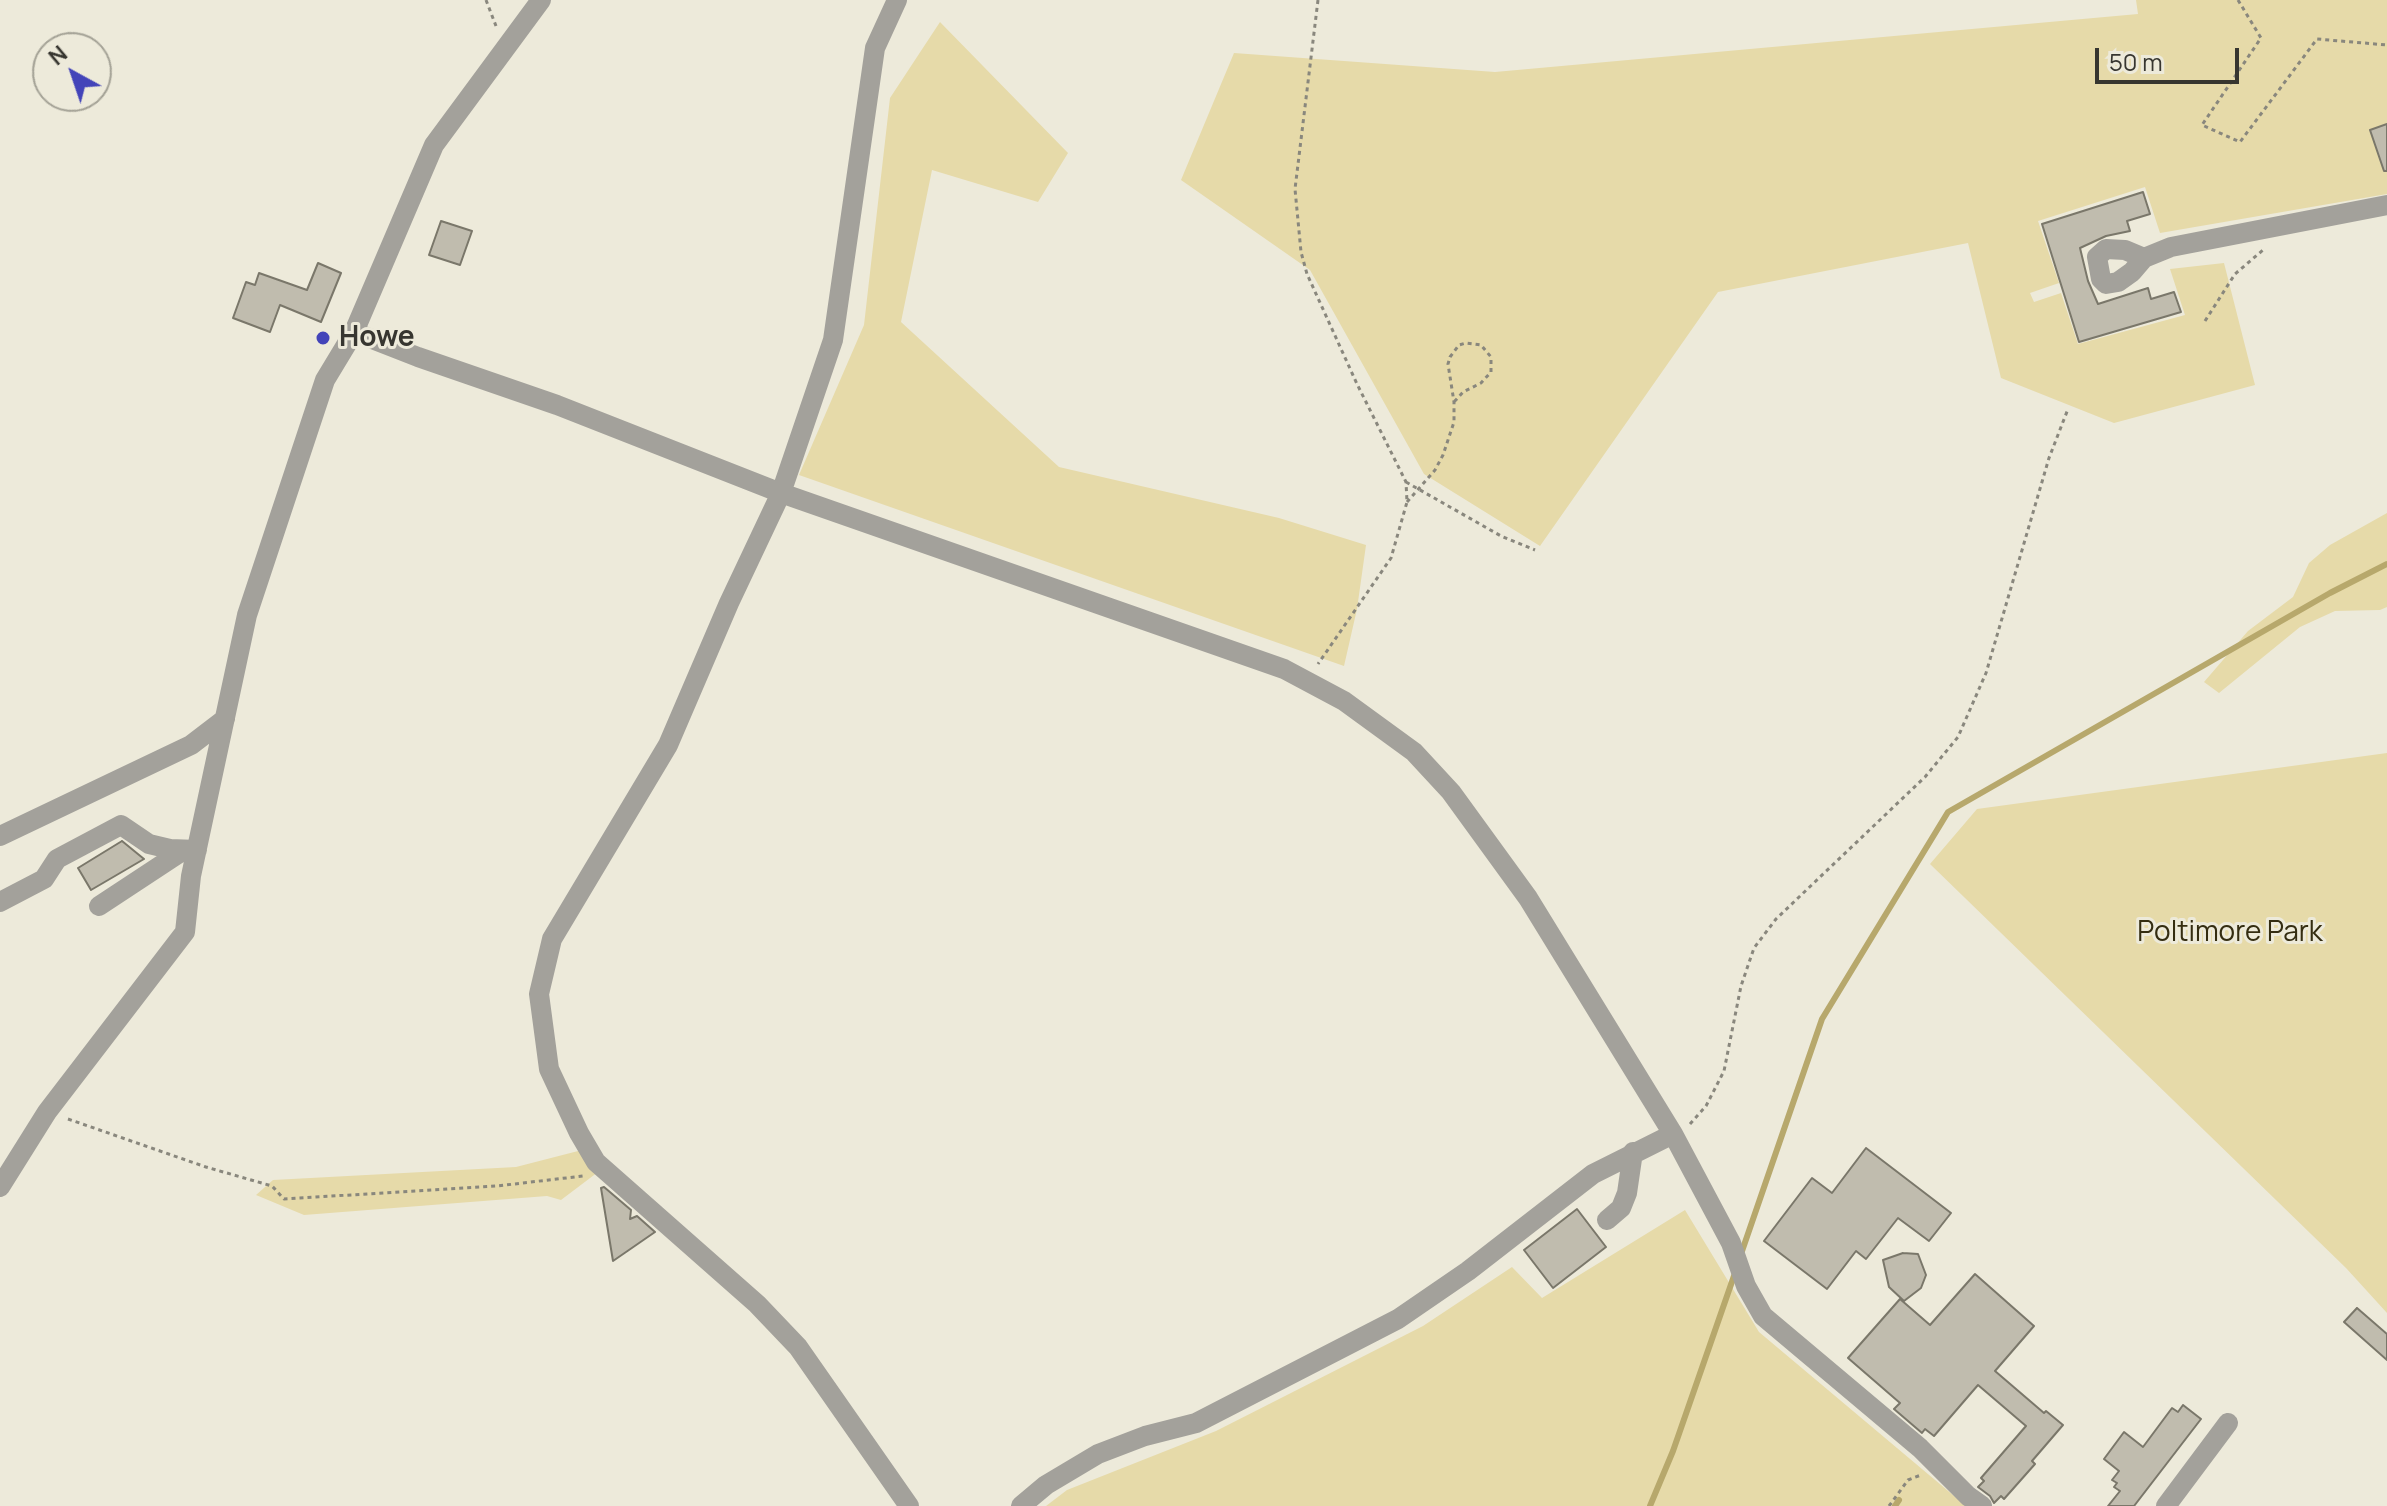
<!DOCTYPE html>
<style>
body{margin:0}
#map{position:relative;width:2387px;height:1506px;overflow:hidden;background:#edeada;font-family:Manrope,sans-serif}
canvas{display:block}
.north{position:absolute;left:32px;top:32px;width:80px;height:80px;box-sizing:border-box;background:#edeada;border:2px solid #a4a296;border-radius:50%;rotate:320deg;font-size:22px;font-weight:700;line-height:32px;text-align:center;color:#373630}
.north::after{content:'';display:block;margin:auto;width:28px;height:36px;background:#4344b9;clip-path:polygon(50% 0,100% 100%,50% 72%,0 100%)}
.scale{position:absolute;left:2095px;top:48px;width:144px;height:36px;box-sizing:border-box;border:4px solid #373630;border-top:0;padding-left:10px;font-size:24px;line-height:28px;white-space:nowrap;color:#373630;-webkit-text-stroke:6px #edeada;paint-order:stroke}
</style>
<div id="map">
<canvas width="2387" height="1506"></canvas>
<div class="north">N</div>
<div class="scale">50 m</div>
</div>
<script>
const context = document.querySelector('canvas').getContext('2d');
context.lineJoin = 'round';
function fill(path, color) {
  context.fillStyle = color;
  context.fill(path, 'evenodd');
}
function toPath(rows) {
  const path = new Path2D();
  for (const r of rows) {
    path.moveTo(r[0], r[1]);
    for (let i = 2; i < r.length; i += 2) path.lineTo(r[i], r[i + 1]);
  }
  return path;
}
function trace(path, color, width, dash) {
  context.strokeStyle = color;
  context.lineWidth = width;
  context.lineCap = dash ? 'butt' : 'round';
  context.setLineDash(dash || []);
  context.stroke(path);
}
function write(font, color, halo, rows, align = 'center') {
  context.font = font + ' Manrope,sans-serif';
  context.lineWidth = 6;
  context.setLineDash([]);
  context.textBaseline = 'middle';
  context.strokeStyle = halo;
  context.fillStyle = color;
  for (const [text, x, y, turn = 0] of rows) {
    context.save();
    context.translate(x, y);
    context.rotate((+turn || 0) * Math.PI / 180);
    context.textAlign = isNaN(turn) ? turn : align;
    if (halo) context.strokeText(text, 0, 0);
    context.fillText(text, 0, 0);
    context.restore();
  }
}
fill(toPath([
 [2136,0,2387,0,2387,194,2160,233,2145,187,2038,221,2059,283,2030,293,2034,302,2061,293,2078,344,2185,315,2170,269,2224,263,2255,385,2114,423,2001,378,1968,243,1718,292,1540,546,1424,474,1310,270,1181,180,1234,53,1495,72,2138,14],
 [940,22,1068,153,1038,202,932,170,901,322,1059,467,1279,518,1366,545,1357,609,1344,666,799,475,864,325,890,98],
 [2387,513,2387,607,2380,610,2335,611,2300,627,2219,693,2204,682,2248,631,2293,597,2309,563,2330,545],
 [2387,753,2387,1313,2346,1268,1930,864,1977,809],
 [582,1150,602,1169,561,1200,547,1196,304,1215,256,1195,273,1180,516,1167],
 [1685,1210,1759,1332,1966,1506,1046,1506,1067,1490,1216,1431,1423,1326,1512,1267,1542,1298]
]), '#e6daa9');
trace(toPath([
 [1741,1254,1822,1019,1948,812,2330,593,2387,564],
 [1650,1506,1673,1451,1735,1273],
 [1895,1506,1899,1500]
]), '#b7a86c', 6);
const building = toPath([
 [2387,124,2387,171,2384,171,2370,130,2387,124],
 [2143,192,2150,214,2127,221,2130,231,2106,236,2080,248,2088,281,2098,304,2148,288,2151,299,2174,292,2181,312,2079,342,2042,224,2143,192],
 [441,221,472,231,460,265,429,255,441,221],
 [318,263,341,273,321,322,280,305,270,332,233,318,246,282,255,285,259,273,307,290,318,263],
 [122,841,144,859,91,890,78,868,122,841],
 [1866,1148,1951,1213,1929,1241,1898,1218,1866,1259,1856,1251,1827,1289,1764,1241,1812,1178,1832,1193,1866,1148],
 [604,1187,631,1210,630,1219,637,1216,655,1232,613,1261,601,1188,604,1187],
 [1577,1209,1606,1247,1553,1288,1524,1250,1577,1209],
 [1903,1253,1918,1254,1926,1275,1921,1288,1904,1301,1889,1287,1883,1260,1903,1253],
 [1975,1274,2034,1326,1995,1371,2044,1413,2046,1411,2063,1425,2032,1461,2035,1464,2004,1499,2001,1496,1994,1503,1990,1496,1978,1487,1984,1481,1981,1478,2026,1426,1978,1385,1934,1436,1925,1429,1922,1433,1894,1409,1900,1403,1848,1358,1900,1299,1930,1325,1975,1274],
 [2357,1308,2387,1334,2387,1360,2344,1322,2357,1308],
 [2183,1405,2201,1419,2134,1506,2108,1506,2120,1491,2114,1487,2117,1483,2112,1480,2119,1471,2104,1459,2124,1432,2143,1447,2172,1408,2178,1412,2183,1405]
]);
fill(building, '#c0bcae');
trace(building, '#7a776a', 2);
trace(toPath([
 [486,0,496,26],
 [1318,0,1295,189,1301,252,1307,274,1357,384,1406,482,1407,502,1391,558,1318,664],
 [2238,0,2261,38,2202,125,2240,142,2317,39,2387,45],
 [2205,321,2235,274,2263,250],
 [1406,482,1501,536,1535,550],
 [1407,502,1435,470,1443,455,1454,422,1454,402,1448,364,1450,357,1459,345,1466,343,1481,345,1491,357,1491,372,1481,383,1463,392,1454,402],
 [68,1119,206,1167,272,1186,284,1199,497,1186,583,1176],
 [1690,1124,1706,1106,1724,1071,1741,986,1754,948,1776,919,1925,777,1958,737,1986,673,2049,458,2068,409],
 [1889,1506,1908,1480,1921,1475]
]), '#89877d', 3, [4, 4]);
trace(toPath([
 [897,0,875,48,833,340,781,493,729,603,668,745,552,939,539,994,549,1069,579,1133,596,1162,757,1304,798,1347,909,1506],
 [2144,258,2125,250,2106,249,2097,257,2101,279,2106,284,2118,282,2132,272,2144,258,2171,247,2387,205],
 [354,332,418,357,557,405,781,493,1284,669,1344,701,1414,752,1451,792,1528,898,1673,1134,1731,1243,1746,1286,1763,1316,1920,1448,1968,1496,1982,1506],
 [0,836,191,745,225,719],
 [0,902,44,879,57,859,121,825,149,844,170,849,197,850],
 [99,906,184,850],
 [0,1187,47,1112,185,932,191,876,247,615,325,380,354,332,434,145,541,0],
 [1607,1220,1621,1208,1627,1193,1633,1152],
 [1021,1506,1046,1485,1098,1454,1145,1436,1196,1423,1398,1319,1468,1271,1593,1174,1673,1134],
 [2166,1506,2228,1423]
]), '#a3a19b', 20);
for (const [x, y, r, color] of [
 [323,338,8,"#4344b9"]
]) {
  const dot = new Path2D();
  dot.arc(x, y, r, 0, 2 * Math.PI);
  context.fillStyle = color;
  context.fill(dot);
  trace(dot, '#edeada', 3);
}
write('bold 28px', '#373630', '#edeada', [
 ["Howe",339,338]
], 'left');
write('28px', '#342d11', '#edeada', [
 ["Poltimore Park",2230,933]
]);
</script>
